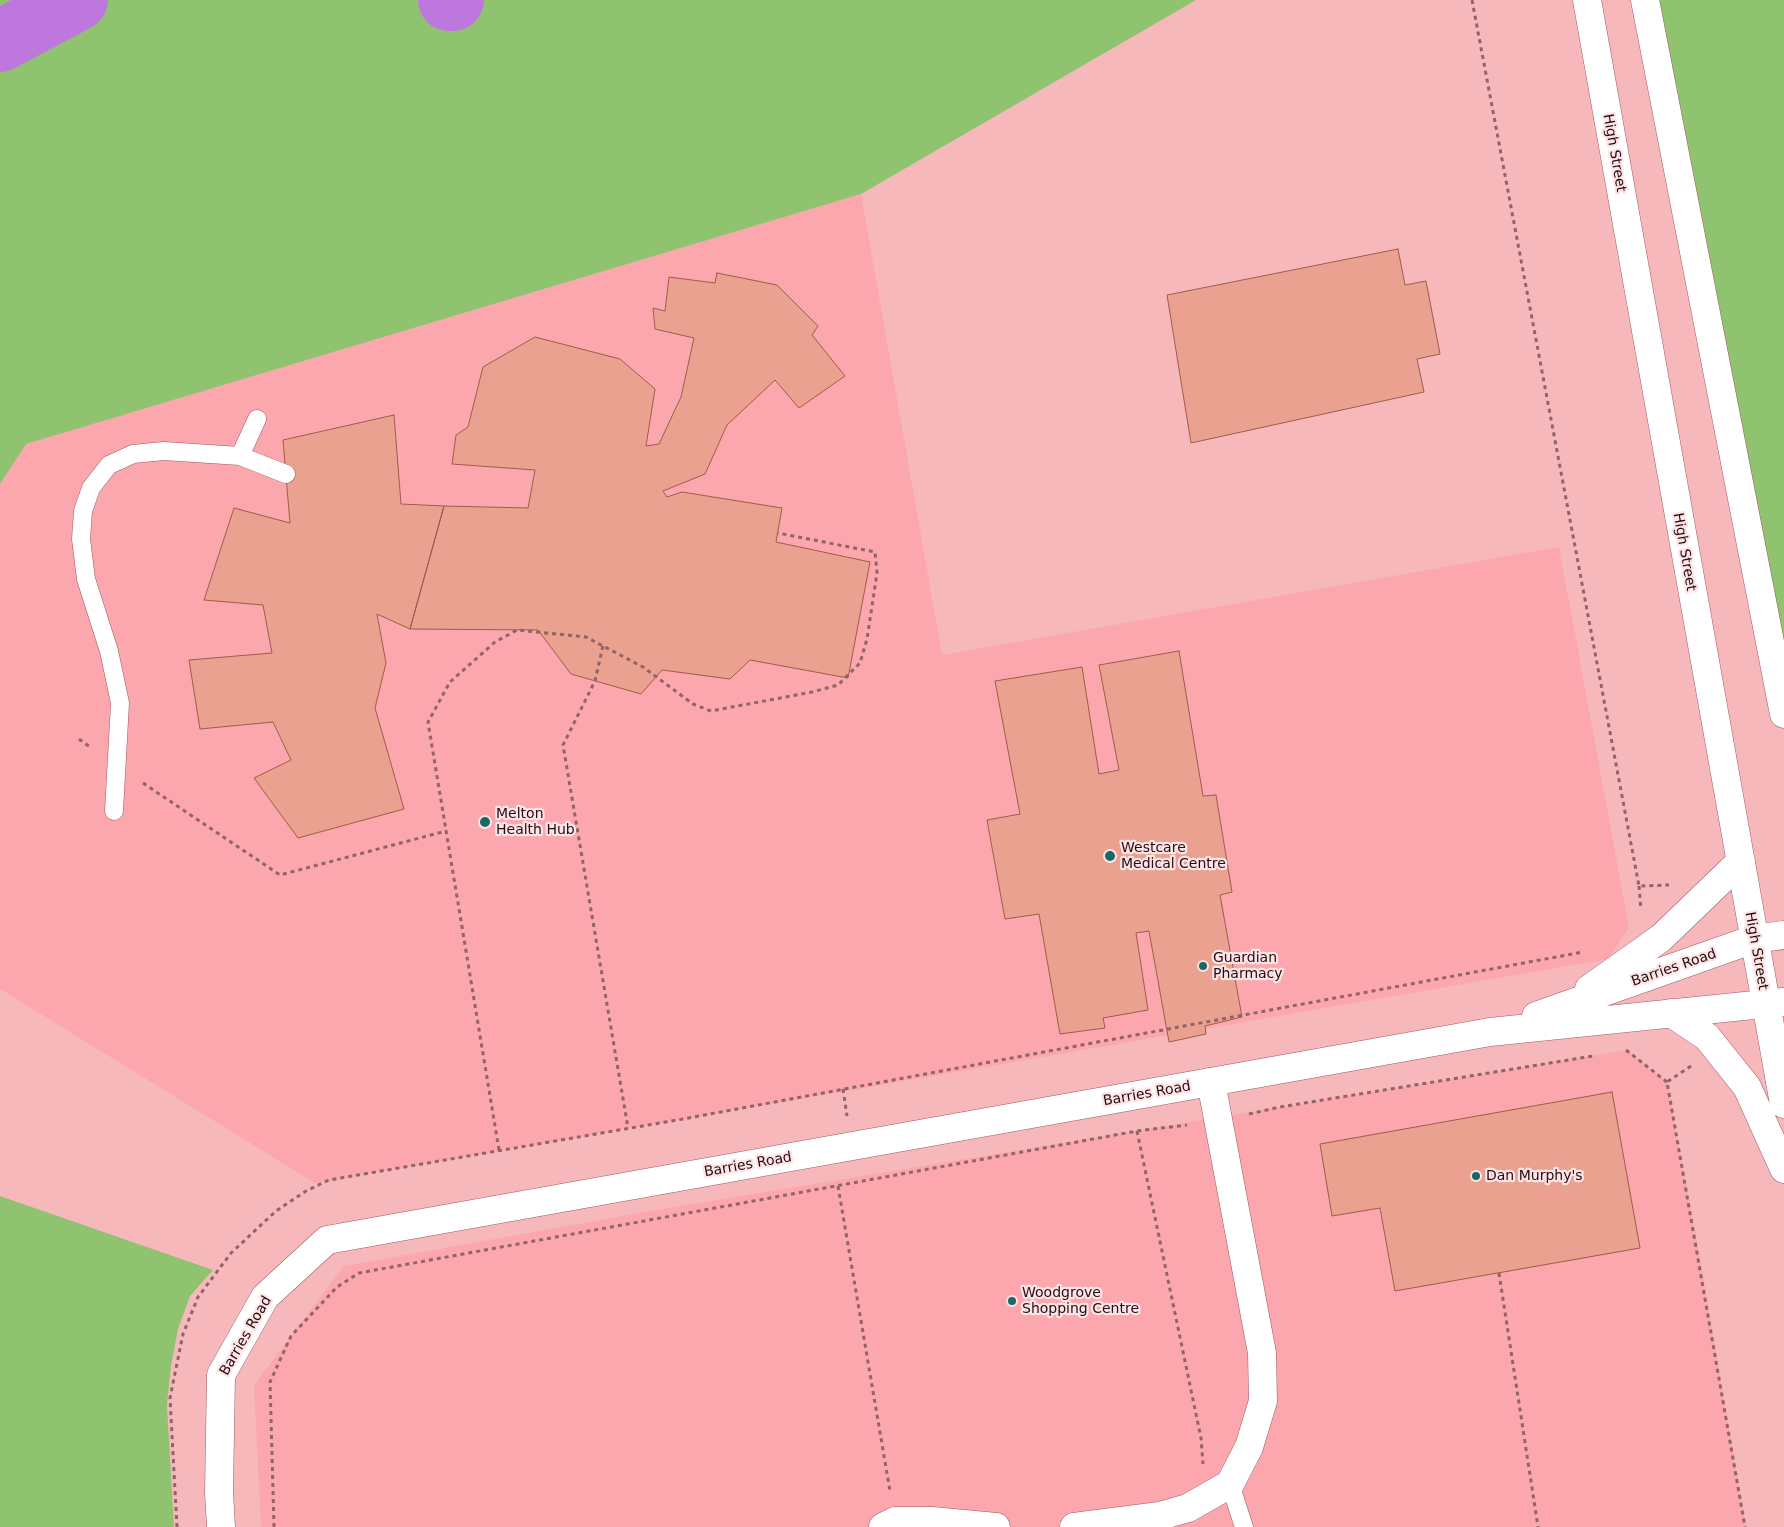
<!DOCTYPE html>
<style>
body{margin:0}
canvas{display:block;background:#f7b8bc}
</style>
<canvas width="1784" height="1527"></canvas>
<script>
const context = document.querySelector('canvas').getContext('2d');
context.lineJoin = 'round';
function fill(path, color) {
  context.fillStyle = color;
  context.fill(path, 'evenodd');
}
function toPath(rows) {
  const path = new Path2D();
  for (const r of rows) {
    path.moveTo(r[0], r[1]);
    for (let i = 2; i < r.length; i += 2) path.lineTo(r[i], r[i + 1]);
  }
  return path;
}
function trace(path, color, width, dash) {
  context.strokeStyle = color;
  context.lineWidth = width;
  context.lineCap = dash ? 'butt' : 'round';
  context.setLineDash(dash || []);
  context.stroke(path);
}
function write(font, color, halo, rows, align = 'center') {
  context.font = font + ' "DejaVu Sans",sans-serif';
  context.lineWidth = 4.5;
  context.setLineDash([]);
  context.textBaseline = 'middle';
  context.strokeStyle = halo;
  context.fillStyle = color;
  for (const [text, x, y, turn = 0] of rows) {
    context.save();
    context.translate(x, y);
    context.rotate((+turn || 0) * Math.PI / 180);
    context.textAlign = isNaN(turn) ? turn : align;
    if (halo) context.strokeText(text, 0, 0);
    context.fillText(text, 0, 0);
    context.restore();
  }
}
fill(toPath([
 [861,194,942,655,1559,547,1629,928,1608,959,315,1183,0,989,0,484,26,444],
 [1627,1050,1667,1082,1696,1235,1746,1527,261,1527,254,1385,344,1266,656,1210]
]), '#fca7ad');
fill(toPath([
 [0,0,1196,0,861,194,26,444,0,484],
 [1655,0,1784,0,1784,700],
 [0,1196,213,1270,190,1296,178,1329,171,1366,167,1405,174,1527,0,1527]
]), '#8fc370');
trace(toPath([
 [449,0,453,0],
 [0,41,77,0]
]), '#be78dd', 62);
const building = toPath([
 [1398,249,1405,285,1426,281,1440,354,1417,359,1424,392,1191,443,1167,295,1398,249],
 [717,273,777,285,818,326,812,335,845,376,799,408,775,380,727,425,705,474,663,491,667,497,682,492,782,508,776,542,870,562,848,678,750,660,730,679,662,670,641,694,571,674,538,630,410,629,444,506,528,508,535,470,452,464,456,435,468,427,483,367,535,337,620,359,655,389,646,446,659,444,681,397,694,338,655,329,653,308,665,311,669,277,715,283,717,273],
 [394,415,401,504,444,506,410,629,377,614,386,663,375,708,404,809,298,838,254,778,291,760,273,722,200,729,189,660,272,653,263,605,204,600,234,508,290,523,283,440,394,415],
 [1179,651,1203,796,1216,795,1232,892,1220,895,1242,1017,1205,1026,1206,1034,1169,1042,1149,931,1136,933,1148,1010,1103,1018,1105,1028,1060,1034,1039,914,1005,919,987,820,1020,814,995,681,1082,667,1099,774,1119,770,1099,665,1179,651],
 [1612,1092,1640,1248,1395,1291,1380,1208,1332,1216,1320,1144,1612,1092]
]);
fill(building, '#eba18f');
trace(building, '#9e5c4b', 1);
const lane = toPath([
 [240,456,257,419],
 [114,811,120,703,109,651,86,579,81,539,83,511,91,488,109,465,133,454,164,451,240,456,286,474],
 [1230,1484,1244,1527]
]);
const street = toPath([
 [883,1527,895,1521,932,1521,996,1527],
 [1074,1527,1160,1516,1188,1508,1230,1484,1249,1447,1263,1401,1262,1353,1211,1082]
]);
const secondary = toPath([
 [1587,0,1784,1104],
 [1645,0,1784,714],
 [1589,989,1661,938,1741,861],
 [1671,1013,1707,1037,1747,1087,1784,1169],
 [1536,1016,1754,939,1784,935],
 [221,1527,219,1492,221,1375,265,1297,327,1240,1490,1032,1784,1002]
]);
trace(lane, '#9f595f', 19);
trace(street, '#9f595f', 29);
trace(secondary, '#9f595f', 29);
trace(toPath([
 [1472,0,1639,886,1669,885],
 [603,646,595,681,563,745,628,1128],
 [79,739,90,747],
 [143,783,280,875,446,831],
 [1639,886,1641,910],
 [1626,1050,1667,1082],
 [1691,1066,1667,1082,1745,1527],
 [843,1089,847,1116],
 [1249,1114,1280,1107,1593,1056],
 [1137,1131,1201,1438,1203,1464],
 [499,1150,428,722,450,682,495,642,517,630,586,637,643,667,693,704,711,711,812,692,838,685,860,663,867,639,877,573,875,552,778,533],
 [838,1186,890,1491],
 [1499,1273,1538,1527],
 [177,1527,170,1398,183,1334,198,1297,231,1253,276,1211,306,1191,329,1180,683,1119,1583,952],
 [274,1527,270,1382,291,1336,337,1287,359,1273,1137,1131,1187,1125]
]), '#916467', 3, [4, 4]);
trace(lane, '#fff', 18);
trace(street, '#fff', 28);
trace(secondary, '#fff', 28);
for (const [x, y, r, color] of [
 [485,822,6,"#196766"],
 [1110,856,6,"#196766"],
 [1203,966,5,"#196766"],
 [1476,1176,5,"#196766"],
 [1012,1301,5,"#196766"]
]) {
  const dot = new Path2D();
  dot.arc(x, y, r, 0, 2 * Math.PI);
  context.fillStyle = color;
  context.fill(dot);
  trace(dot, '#fde4e6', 2);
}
write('14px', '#270c0f', '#fde4e6', [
 ["High Street",1614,153,80],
 ["High Street",1684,552,80],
 ["High Street",1756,951,80],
 ["Barries Road",1674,968,-19],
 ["Barries Road",1147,1094,-10],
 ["Barries Road",748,1165,-10],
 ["Barries Road",246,1336,-60]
]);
write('14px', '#270c0f', '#fde4e6', [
 ["Melton",496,814],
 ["Health Hub",496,830],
 ["Westcare",1121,848],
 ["Medical Centre",1121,864],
 ["Guardian",1213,958],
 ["Pharmacy",1213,974],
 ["Dan Murphy's",1486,1176],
 ["Woodgrove",1022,1293],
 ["Shopping Centre",1022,1309]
], 'left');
</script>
